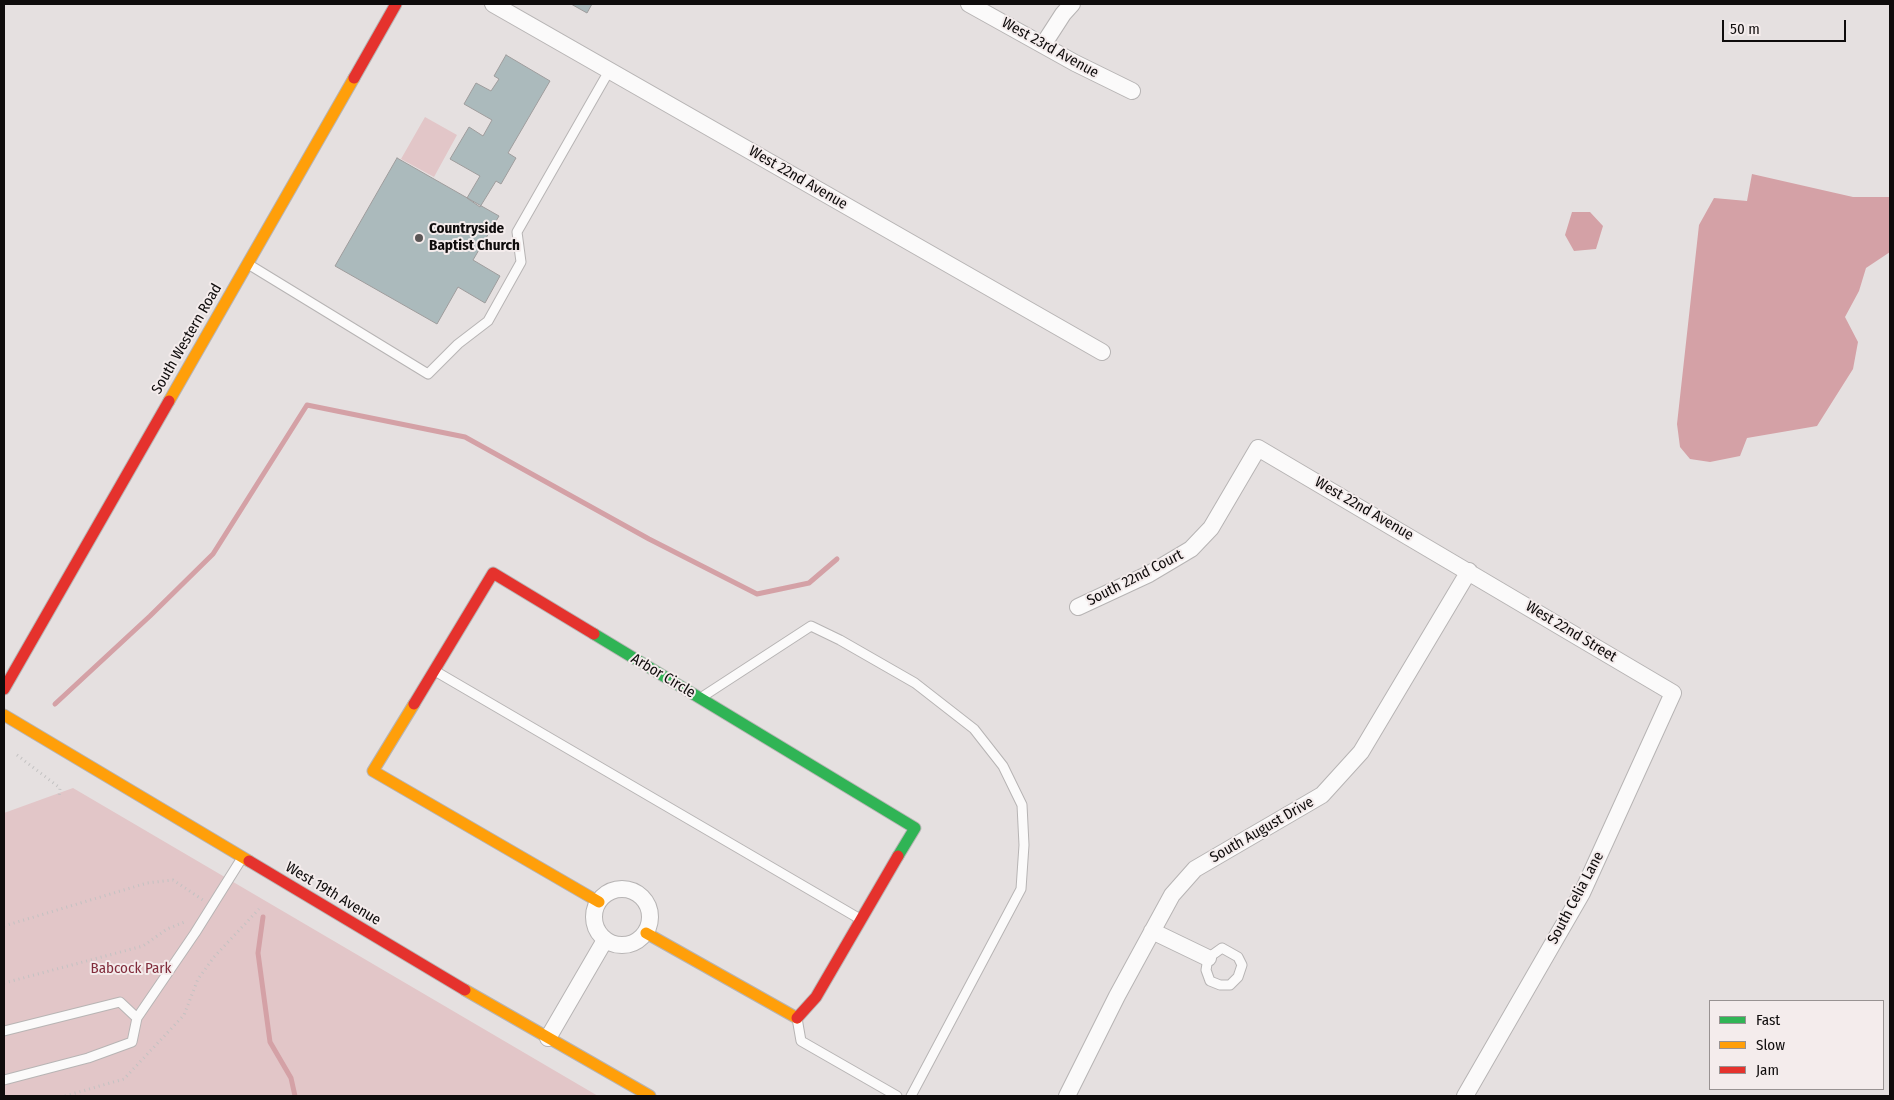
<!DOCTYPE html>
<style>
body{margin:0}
#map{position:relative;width:1894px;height:1100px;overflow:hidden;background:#e5e0e0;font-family:"Fira Sans Condensed",sans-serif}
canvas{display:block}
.frame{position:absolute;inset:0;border:5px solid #0f0c0c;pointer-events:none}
.legend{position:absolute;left:1709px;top:1000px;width:175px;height:90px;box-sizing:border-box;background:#f4ecec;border:1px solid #989292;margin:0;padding:6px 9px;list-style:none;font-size:15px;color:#0f0c0c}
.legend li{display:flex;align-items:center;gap:10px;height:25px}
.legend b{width:25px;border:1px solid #989292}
.scale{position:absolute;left:1722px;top:20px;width:124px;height:22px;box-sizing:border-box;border:2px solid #0f0c0c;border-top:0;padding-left:6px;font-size:15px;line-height:18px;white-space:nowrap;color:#0f0c0c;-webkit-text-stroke:4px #f4ecec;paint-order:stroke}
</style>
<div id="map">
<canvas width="1894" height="1100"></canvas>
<div class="frame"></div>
<ul class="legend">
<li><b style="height:6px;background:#30b455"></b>Fast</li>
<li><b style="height:6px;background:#ff9f0a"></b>Slow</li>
<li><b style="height:6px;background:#e5322d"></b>Jam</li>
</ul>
<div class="scale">50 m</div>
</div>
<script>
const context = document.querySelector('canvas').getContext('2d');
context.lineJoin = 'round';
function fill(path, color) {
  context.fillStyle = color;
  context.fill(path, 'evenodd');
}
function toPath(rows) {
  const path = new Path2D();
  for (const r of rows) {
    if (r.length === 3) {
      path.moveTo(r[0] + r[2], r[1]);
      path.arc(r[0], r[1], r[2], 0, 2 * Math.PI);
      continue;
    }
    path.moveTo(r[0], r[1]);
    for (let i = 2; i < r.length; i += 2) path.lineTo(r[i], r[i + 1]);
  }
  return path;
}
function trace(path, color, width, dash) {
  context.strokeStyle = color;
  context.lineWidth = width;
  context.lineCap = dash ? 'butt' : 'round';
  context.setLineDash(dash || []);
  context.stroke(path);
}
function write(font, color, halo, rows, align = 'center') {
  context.font = font + ' "Fira Sans Condensed",sans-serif';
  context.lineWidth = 4;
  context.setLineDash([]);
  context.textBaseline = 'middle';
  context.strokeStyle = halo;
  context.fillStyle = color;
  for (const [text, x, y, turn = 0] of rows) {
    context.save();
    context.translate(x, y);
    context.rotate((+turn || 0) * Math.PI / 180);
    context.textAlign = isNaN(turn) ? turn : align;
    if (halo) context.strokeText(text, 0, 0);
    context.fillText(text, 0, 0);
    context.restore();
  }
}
fill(toPath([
 [425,117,457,135,434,177,401,159],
 [73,788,598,1096,4,1096,4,813]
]), '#e2c6c8');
fill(toPath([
 [1752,174,1853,197,1890,197,1890,252,1866,268,1859,291,1845,317,1858,342,1853,369,1817,426,1747,438,1740,456,1710,462,1690,459,1680,447,1677,424,1699,225,1714,198,1747,201],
 [1572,212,1590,212,1603,226,1596,249,1574,251,1565,235]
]), '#d4a1a6');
trace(toPath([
 [55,704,150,616,213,554,307,405,465,437,649,539,757,594,809,583,837,559],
 [263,917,258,953,270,1042,291,1078,295,1096]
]), '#d4a1a6', 5);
const building = toPath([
 [571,4,592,4,587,13,571,4],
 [506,55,550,81,508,153,516,158,501,184,496,181,480,207,467,198,480,176,450,159,469,127,483,136,492,120,464,104,476,83,491,91,499,79,494,76,506,55],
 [397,158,499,216,473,260,500,276,485,303,458,287,437,324,335,266,397,158]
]);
fill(building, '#abbabc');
trace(building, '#9e9c9c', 1);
const lane = toPath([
 [248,264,428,374,458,344,488,321,521,262,517,232,609,71],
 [435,671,860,919],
 [702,697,811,626,840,640,915,683,974,729,1003,766,1022,805,1024,845,1021,889,911,1096],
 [1222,948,1238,957,1242,965,1238,977,1230,985,1220,985,1210,981,1206,970,1208,958,1222,948],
 [137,1018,195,933,242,858],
 [797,1018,801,1041,897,1096],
 [4,1031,120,1002,137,1018,132,1042,88,1058,4,1080]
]);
const street = toPath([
 [493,4,1102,352],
 [969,4,1075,63,1132,91],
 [1043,45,1063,14,1072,4],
 [1078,607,1149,574,1191,549,1211,528,1258,448,1673,693,1582,893,1465,1096],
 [622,917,28],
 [1152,931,1208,958],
 [548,1038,605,940],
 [1067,1096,1117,996,1172,895,1195,869,1322,795,1361,752,1469,571]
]);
const fast = toPath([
 [594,634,915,828,898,856]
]);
const slow = toPath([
 [169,401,354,78],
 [414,704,373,771,599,902],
 [4,715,249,861],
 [646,933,797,1018],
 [465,990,650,1096]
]);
const jam = toPath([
 [354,78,396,4],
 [4,689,169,401],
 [414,704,493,573,594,634],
 [249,861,465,990],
 [797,1018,816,997,898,856]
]);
trace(lane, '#b7b4b4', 11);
trace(street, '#b7b4b4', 18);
trace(fast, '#b7b4b4', 13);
trace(slow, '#b7b4b4', 13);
trace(jam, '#b7b4b4', 13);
trace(toPath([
 [17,755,60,788,59,797],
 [4,926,147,883,173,880,203,900],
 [4,983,143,946,167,929,187,921],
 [65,1096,124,1079,184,1015,198,979,214,957,259,909]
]), '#c3c2c2', 3, [1, 4]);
trace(lane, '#fbfafa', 9);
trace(street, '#fbfafa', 16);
trace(fast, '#30b455', 11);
trace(slow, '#ff9f0a', 11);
trace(jam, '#e5322d', 11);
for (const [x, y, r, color] of [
 [419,238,5,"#5a5656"]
]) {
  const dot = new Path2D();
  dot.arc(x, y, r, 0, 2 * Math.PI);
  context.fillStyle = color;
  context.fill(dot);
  trace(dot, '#f4ecec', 2);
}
write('15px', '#0f0c0c', '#f4ecec', [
 ["West 23rd Avenue",1050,48,29],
 ["West 22nd Avenue",798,178,30],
 ["South Western Road",187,339,-60],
 ["West 22nd Avenue",1364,509,30],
 ["South 22nd Court",1135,578,-27],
 ["West 22nd Street",1571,632,31],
 ["Arbor Circle",663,676,31],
 ["South August Drive",1262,830,-30],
 ["West 19th Avenue",333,894,31],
 ["South Celia Lane",1576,898,-62]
]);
write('bold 15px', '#0f0c0c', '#f4ecec', [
 ["Countryside",429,229],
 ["Baptist Church",429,246]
], 'left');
write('15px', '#812c3b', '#f4ecec', [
 ["Babcock Park",131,969]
]);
</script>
